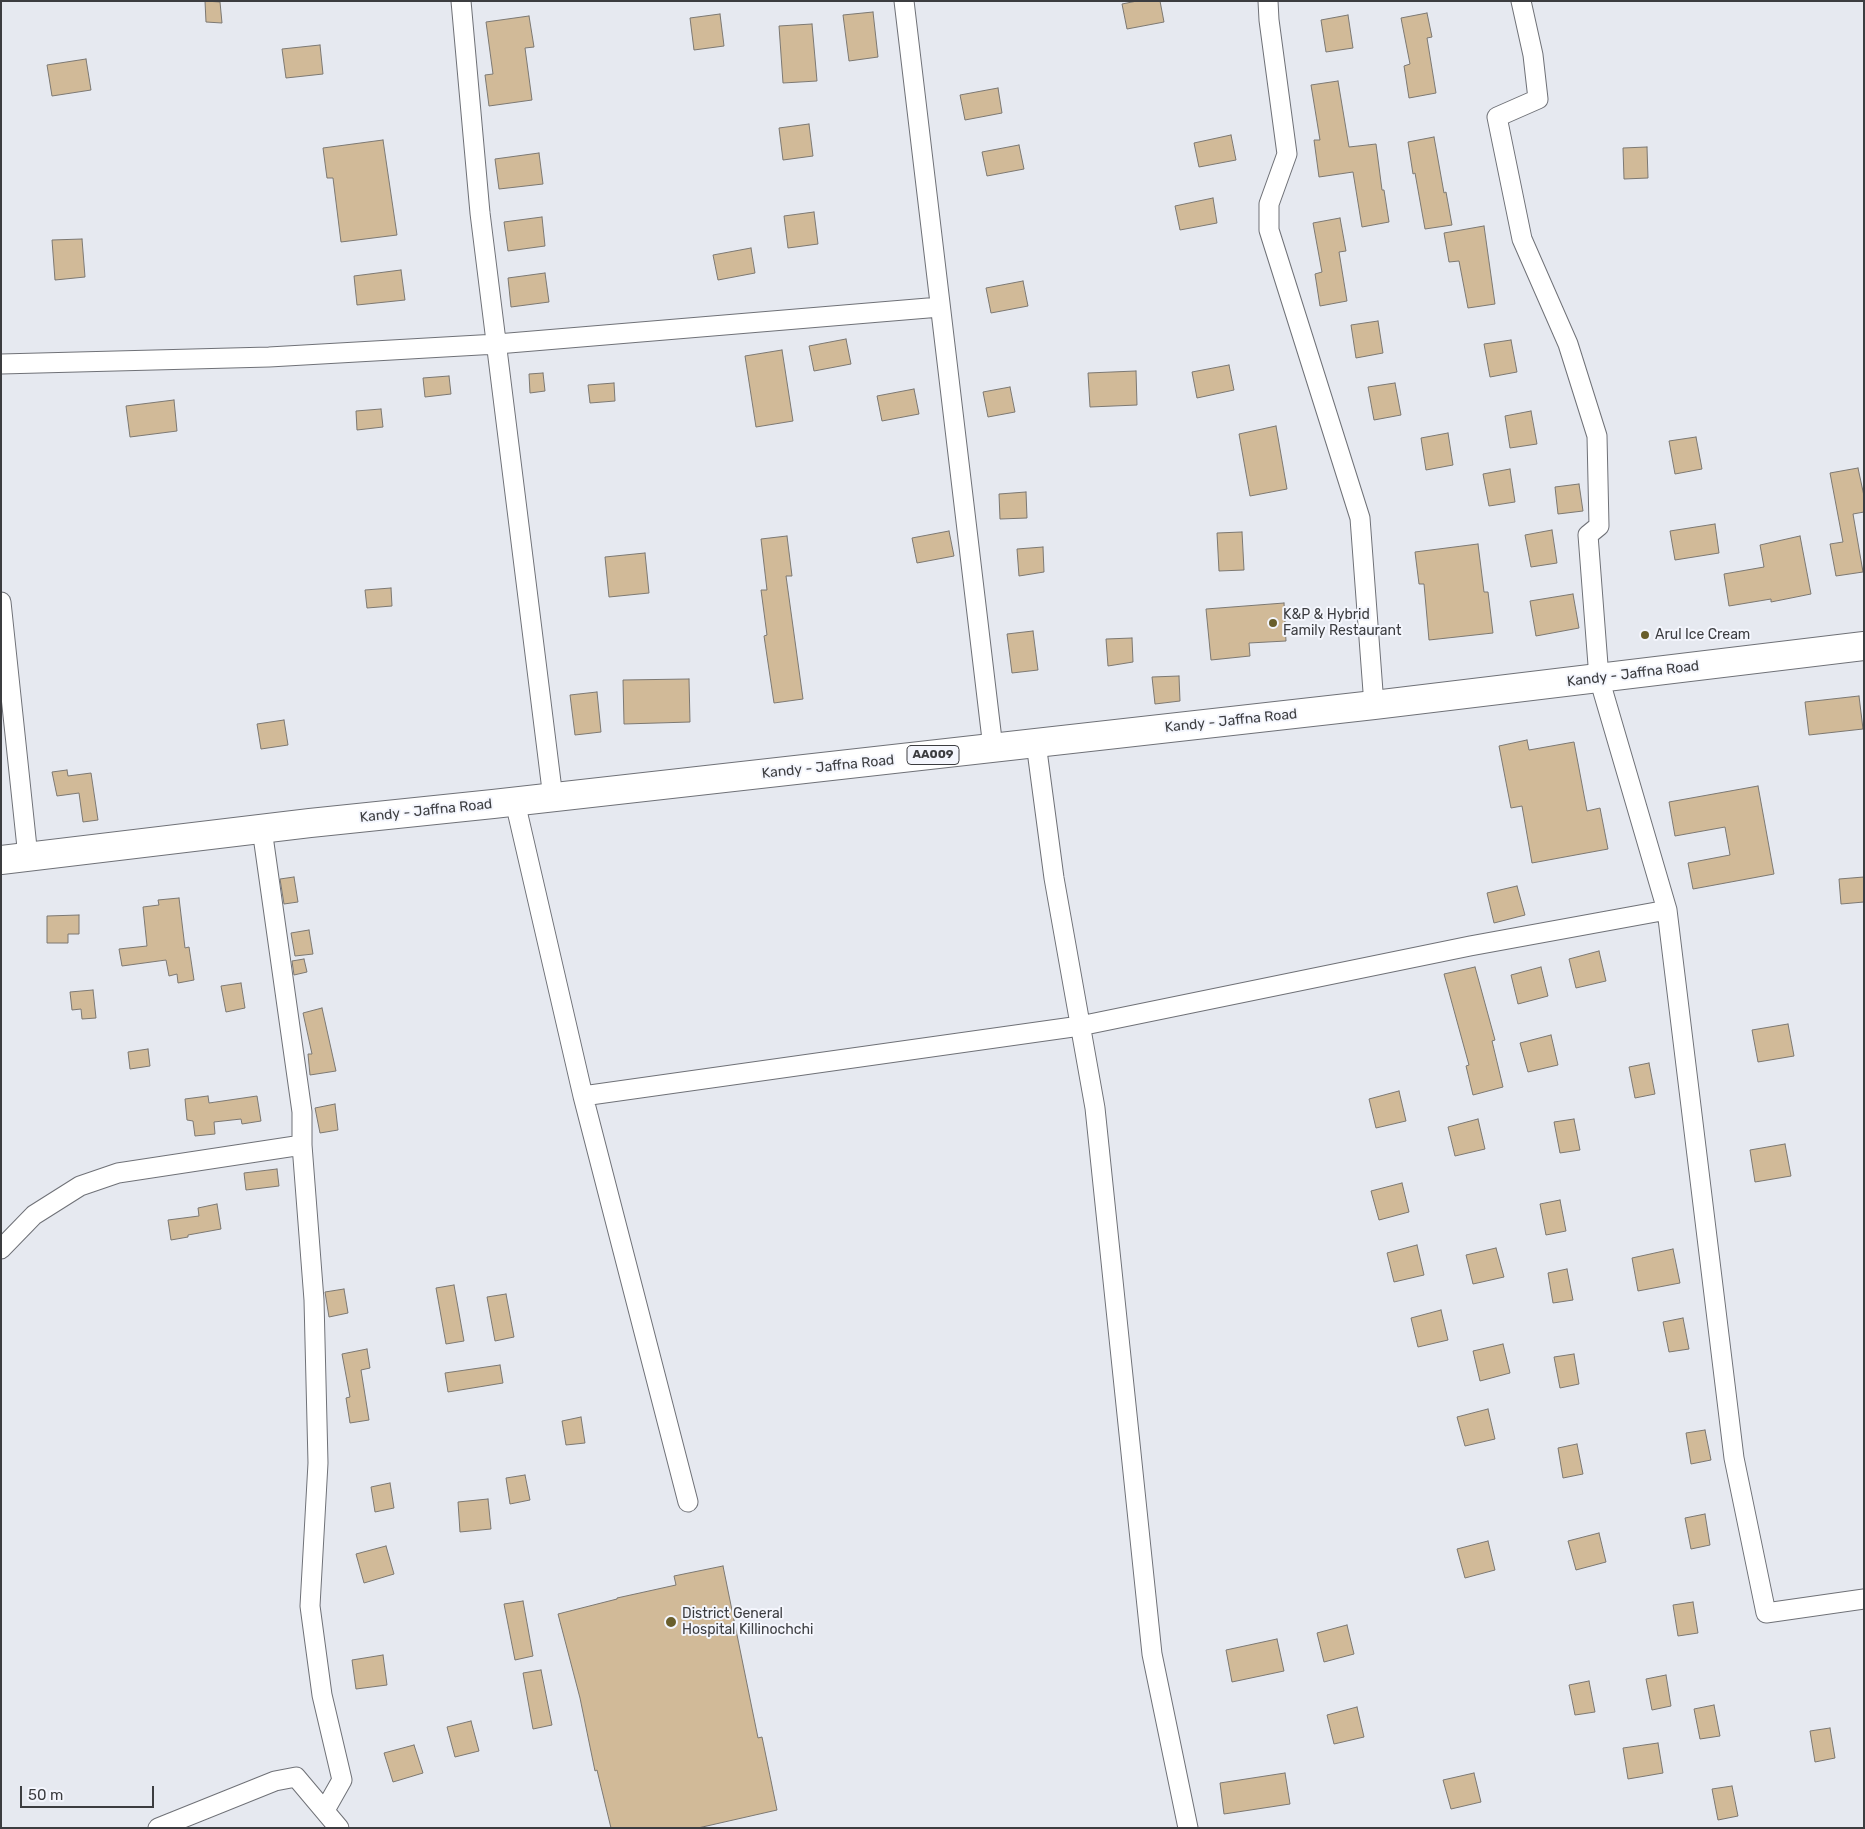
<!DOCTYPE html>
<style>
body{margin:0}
#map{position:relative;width:1865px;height:1829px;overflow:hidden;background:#e6e9f0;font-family:Rubik,sans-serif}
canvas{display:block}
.frame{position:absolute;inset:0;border:2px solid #3c3d40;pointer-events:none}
.scale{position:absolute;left:20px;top:1786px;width:134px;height:22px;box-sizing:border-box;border:2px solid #3c3d40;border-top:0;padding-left:6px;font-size:15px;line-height:18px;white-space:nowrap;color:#3c3d40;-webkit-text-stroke:4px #f4f6fd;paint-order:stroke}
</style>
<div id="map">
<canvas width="1865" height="1829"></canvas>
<div class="frame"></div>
<div class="scale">50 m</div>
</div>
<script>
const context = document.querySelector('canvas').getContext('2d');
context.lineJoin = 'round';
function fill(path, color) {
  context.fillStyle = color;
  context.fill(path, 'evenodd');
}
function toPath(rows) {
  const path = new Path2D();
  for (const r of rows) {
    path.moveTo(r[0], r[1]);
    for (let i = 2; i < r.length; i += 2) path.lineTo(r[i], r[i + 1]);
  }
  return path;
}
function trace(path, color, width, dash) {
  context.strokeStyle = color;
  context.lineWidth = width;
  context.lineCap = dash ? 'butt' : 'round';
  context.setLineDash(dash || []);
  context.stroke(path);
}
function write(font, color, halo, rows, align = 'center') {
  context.font = font + ' Rubik,sans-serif';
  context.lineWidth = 4;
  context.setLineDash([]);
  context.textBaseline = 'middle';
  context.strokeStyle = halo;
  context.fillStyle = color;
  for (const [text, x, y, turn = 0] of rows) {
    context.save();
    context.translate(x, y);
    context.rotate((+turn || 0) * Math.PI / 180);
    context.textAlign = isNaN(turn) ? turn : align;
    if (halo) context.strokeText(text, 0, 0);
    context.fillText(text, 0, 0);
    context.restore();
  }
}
const building = toPath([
 [205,1,220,2,222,23,206,22,205,1],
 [1137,1,1160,1,1164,22,1127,29,1122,4,1137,1],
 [873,12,878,57,849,61,843,15,873,12],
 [1427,13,1432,37,1427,38,1436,93,1409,98,1404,66,1410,64,1401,18,1427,13],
 [720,14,724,46,694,50,690,18,720,14],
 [1348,15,1353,48,1326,52,1321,20,1348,15],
 [529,16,534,47,525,48,532,100,489,106,485,75,493,74,486,22,529,16],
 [812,24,817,81,783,83,779,26,812,24],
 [320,45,323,74,286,78,282,49,320,45],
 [86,59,91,90,52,96,47,65,86,59],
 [1338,81,1349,147,1376,144,1382,190,1384,190,1389,222,1362,227,1353,172,1319,177,1314,140,1320,140,1311,85,1338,81],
 [998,88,1002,113,965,120,960,95,998,88],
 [809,124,813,156,783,160,779,128,809,124],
 [1231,135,1236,160,1199,167,1194,143,1231,135],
 [1434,137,1444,193,1446,192,1452,225,1425,229,1415,173,1413,174,1408,142,1434,137],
 [383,140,397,235,341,242,333,178,327,178,323,148,383,140],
 [1019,145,1024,169,987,176,982,152,1019,145],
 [1647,147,1648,178,1624,179,1623,148,1647,147],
 [539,153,543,184,499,189,495,159,539,153],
 [1213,198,1217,223,1180,230,1175,206,1213,198],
 [814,212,818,244,788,248,784,216,814,212],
 [542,217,545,246,508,251,504,222,542,217],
 [1340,218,1346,251,1339,252,1347,301,1320,306,1315,274,1322,272,1313,223,1340,218],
 [1484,226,1495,304,1468,308,1459,261,1449,262,1444,233,1484,226],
 [82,239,85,277,55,280,52,240,82,239],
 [751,248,755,273,718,280,713,255,751,248],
 [401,270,405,300,357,305,354,276,401,270],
 [545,273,549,302,511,307,508,278,545,273],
 [1023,281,1028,306,991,313,986,288,1023,281],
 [1378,321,1383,353,1356,358,1351,325,1378,321],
 [846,339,851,364,814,371,809,346,846,339],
 [1511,340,1517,372,1490,377,1484,344,1511,340],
 [782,350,793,421,756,427,745,356,782,350],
 [1229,365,1234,390,1197,398,1192,372,1229,365],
 [1136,371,1137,405,1090,407,1088,373,1136,371],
 [543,373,545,391,530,393,529,374,543,373],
 [449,376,451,394,425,397,423,378,449,376],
 [614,383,615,401,590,403,588,385,614,383],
 [1395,383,1401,415,1374,420,1368,387,1395,383],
 [1010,387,1015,412,988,417,983,392,1010,387],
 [914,389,919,414,882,421,877,396,914,389],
 [174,400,177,431,130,437,126,406,174,400],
 [381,409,383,427,357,430,356,411,381,409],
 [1531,411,1537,444,1510,448,1505,416,1531,411],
 [1276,426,1287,489,1250,496,1239,434,1276,426],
 [1448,433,1453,465,1426,470,1421,438,1448,433],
 [1696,437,1702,469,1675,474,1669,441,1696,437],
 [1858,468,1864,496,1864,512,1853,514,1863,572,1836,576,1830,544,1843,542,1830,473,1858,468],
 [1510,469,1515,502,1489,506,1483,474,1510,469],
 [1579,484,1583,511,1558,514,1555,487,1579,484],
 [1026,492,1027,518,1000,519,999,494,1026,492],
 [1715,524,1719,553,1675,560,1670,531,1715,524],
 [1552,530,1557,563,1531,567,1525,535,1552,530],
 [949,531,954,556,917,563,912,538,949,531],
 [1242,532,1244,570,1219,571,1217,533,1242,532],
 [787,536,792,576,786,576,803,699,774,703,764,636,767,635,761,590,767,590,761,539,787,536],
 [1800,536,1811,594,1771,602,1771,599,1729,606,1724,574,1764,567,1760,545,1800,536],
 [1478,544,1484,592,1488,592,1493,633,1429,640,1424,584,1419,584,1415,552,1478,544],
 [1043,547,1044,572,1019,576,1017,549,1043,547],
 [645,553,649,593,609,597,605,557,645,553],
 [391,588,392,606,367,608,365,590,391,588],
 [1573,594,1579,628,1536,636,1530,601,1573,594],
 [1284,603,1286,641,1249,643,1250,656,1211,660,1206,609,1284,603],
 [1033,631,1038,670,1012,673,1007,634,1033,631],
 [1132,638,1133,662,1108,666,1106,639,1132,638],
 [1179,676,1180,701,1155,704,1152,677,1179,676],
 [689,679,690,722,624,724,623,680,689,679],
 [597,692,601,732,575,735,570,695,597,692],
 [1859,696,1863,729,1809,735,1805,702,1859,696],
 [284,720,288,745,261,749,257,724,284,720],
 [1527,740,1529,750,1574,742,1587,811,1600,808,1608,849,1532,863,1522,806,1511,808,1499,746,1527,740],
 [67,770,68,776,91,773,98,820,83,822,79,793,57,796,52,772,67,770],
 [1758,786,1774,874,1693,889,1688,863,1730,855,1725,827,1675,836,1669,802,1758,786],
 [294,877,298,902,284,904,280,879,294,877],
 [1864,877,1864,902,1841,904,1839,879,1864,877],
 [1517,886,1525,915,1494,923,1487,893,1517,886],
 [179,898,185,948,189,947,194,980,178,983,177,974,169,976,166,960,122,966,119,949,147,946,143,907,159,905,158,900,179,898],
 [79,915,79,934,68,934,68,943,47,943,47,916,79,915],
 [309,930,313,954,295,956,291,933,309,930],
 [1599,951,1606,981,1576,988,1569,959,1599,951],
 [304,959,307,972,294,975,292,961,304,959],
 [1475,967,1495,1040,1492,1041,1503,1087,1473,1095,1466,1066,1469,1065,1444,974,1475,967],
 [1541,967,1548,996,1518,1004,1511,975,1541,967],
 [241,983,245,1008,226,1012,221,986,241,983],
 [93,990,96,1018,82,1019,81,1009,72,1010,70,992,93,990],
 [322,1008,336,1071,310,1075,308,1054,312,1054,303,1013,322,1008],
 [1788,1024,1794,1056,1758,1062,1752,1030,1788,1024],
 [1551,1035,1558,1065,1528,1072,1520,1043,1551,1035],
 [148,1049,150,1066,130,1069,128,1052,148,1049],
 [1649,1063,1655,1094,1635,1098,1629,1067,1649,1063],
 [1399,1091,1406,1121,1376,1128,1369,1099,1399,1091],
 [208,1096,209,1103,257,1096,261,1121,242,1124,241,1119,214,1122,215,1134,195,1136,193,1121,187,1120,185,1099,208,1096],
 [335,1104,338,1130,320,1133,315,1108,335,1104],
 [1478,1119,1485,1149,1455,1156,1448,1127,1478,1119],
 [1574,1119,1580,1150,1560,1153,1554,1122,1574,1119],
 [1785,1144,1791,1176,1755,1182,1750,1150,1785,1144],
 [277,1169,279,1186,246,1190,244,1173,277,1169],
 [1402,1183,1409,1212,1379,1220,1371,1191,1402,1183],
 [1560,1200,1566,1231,1546,1235,1540,1204,1560,1200],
 [217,1204,221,1229,188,1235,188,1237,171,1240,168,1220,199,1216,198,1208,217,1204],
 [1417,1245,1424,1275,1394,1282,1387,1253,1417,1245],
 [1496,1248,1504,1277,1473,1284,1466,1255,1496,1248],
 [1673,1249,1680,1283,1638,1291,1632,1258,1673,1249],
 [1567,1269,1573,1300,1553,1303,1548,1273,1567,1269],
 [454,1285,464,1341,446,1344,436,1288,454,1285],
 [344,1289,348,1313,329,1317,325,1292,344,1289],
 [506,1294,514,1337,495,1341,487,1297,506,1294],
 [1441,1310,1448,1340,1418,1347,1411,1318,1441,1310],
 [1683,1318,1689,1349,1669,1352,1663,1322,1683,1318],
 [1503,1344,1510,1373,1480,1381,1473,1351,1503,1344],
 [367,1349,370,1368,361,1370,369,1420,350,1423,346,1398,350,1397,342,1354,367,1349],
 [1574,1354,1579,1384,1560,1388,1554,1357,1574,1354],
 [500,1365,503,1383,448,1392,445,1373,500,1365],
 [1488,1409,1495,1439,1465,1446,1457,1417,1488,1409],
 [581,1417,585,1443,566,1445,562,1421,581,1417],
 [1705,1430,1711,1460,1691,1464,1686,1433,1705,1430],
 [1577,1444,1583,1474,1563,1478,1558,1448,1577,1444],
 [525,1475,530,1500,510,1504,506,1478,525,1475],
 [390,1483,394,1508,375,1512,371,1487,390,1483],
 [488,1499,491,1529,460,1532,458,1502,488,1499],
 [1705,1514,1710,1545,1691,1549,1685,1518,1705,1514],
 [1599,1533,1606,1562,1576,1570,1568,1541,1599,1533],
 [1488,1541,1495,1570,1465,1578,1457,1549,1488,1541],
 [386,1546,394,1574,364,1583,356,1554,386,1546],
 [723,1566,758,1738,762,1737,777,1810,698,1828,611,1828,597,1770,595,1771,580,1698,558,1614,617,1599,617,1598,676,1585,674,1576,723,1566],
 [523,1601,533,1656,515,1660,504,1604,523,1601],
 [1693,1602,1698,1633,1678,1636,1673,1605,1693,1602],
 [1347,1625,1354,1654,1324,1662,1317,1633,1347,1625],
 [1277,1639,1284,1671,1232,1682,1226,1650,1277,1639],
 [383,1655,387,1685,356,1689,352,1660,383,1655],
 [541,1670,552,1725,533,1729,523,1673,541,1670],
 [1666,1675,1671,1706,1652,1710,1646,1679,1666,1675],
 [1589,1681,1595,1712,1575,1715,1569,1685,1589,1681],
 [1714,1705,1720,1736,1700,1739,1694,1709,1714,1705],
 [1357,1707,1364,1737,1334,1744,1327,1715,1357,1707],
 [471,1721,479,1751,455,1757,447,1727,471,1721],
 [1830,1728,1835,1758,1815,1762,1810,1731,1830,1728],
 [1658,1743,1663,1773,1628,1779,1623,1748,1658,1743],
 [414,1745,423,1773,393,1782,384,1753,414,1745],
 [1285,1773,1290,1804,1224,1814,1220,1783,1285,1773],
 [1474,1773,1481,1802,1451,1809,1443,1780,1474,1773],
 [1732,1786,1738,1816,1718,1820,1712,1789,1732,1786]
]);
fill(building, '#d1ba98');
trace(building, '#7c7872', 1);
const minor = toPath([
 [461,1,480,213,553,798],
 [904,1,993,748],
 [1268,1,1269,20,1287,154,1269,204,1269,230,1360,518,1374,705],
 [1521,1,1533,55,1538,99,1497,117,1522,239,1568,344,1597,436,1599,526,1588,535,1599,678,1667,910,1734,1458,1766,1613,1864,1599],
 [1,364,269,357,497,344,940,307],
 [1,602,28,857],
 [1036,743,1054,878,1095,1108,1152,1654,1188,1828],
 [515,802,583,1096,688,1502],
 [262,829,302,1112,302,1145,314,1300,318,1463,310,1606,322,1695,342,1780,325,1810],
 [583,1096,1080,1026,1470,946,1667,910],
 [1,1249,34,1215,80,1186,118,1173,302,1145],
 [158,1828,275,1781,296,1777,339,1828]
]);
const trunk = toPath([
 [1,860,310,823,493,804,1374,705,1864,646]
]);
trace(minor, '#6f7177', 21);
trace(trunk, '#6f7177', 30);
trace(minor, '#fff', 19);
trace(trunk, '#fff', 28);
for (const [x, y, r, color] of [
 [1273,623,5,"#695e2b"],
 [1645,635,5,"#695e2b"],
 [671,1622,6,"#695e2b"]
]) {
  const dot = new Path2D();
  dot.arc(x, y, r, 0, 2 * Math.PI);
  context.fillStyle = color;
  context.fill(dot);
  trace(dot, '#f4f6fd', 2);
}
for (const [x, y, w] of [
 [933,755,52]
]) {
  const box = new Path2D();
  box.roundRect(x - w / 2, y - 9.5, w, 19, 4);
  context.fillStyle = '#f4f6fd';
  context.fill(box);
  trace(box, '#3c3d40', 1);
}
write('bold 12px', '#3c3d40', null, [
 ["AA009",933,755]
]);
write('14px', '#3c3d40', '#f4f6fd', [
 ["K&P & Hybrid",1283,615],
 ["Family Restaurant",1283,631],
 ["Arul Ice Cream",1655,635],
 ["District General",682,1614],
 ["Hospital Killinochchi",682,1630]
], 'left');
write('14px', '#3c3d40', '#f4f6fd', [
 ["Kandy - Jaffna Road",1633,674,-7],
 ["Kandy - Jaffna Road",1231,721,-6],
 ["Kandy - Jaffna Road",828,767,-6],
 ["Kandy - Jaffna Road",426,811,-6]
]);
</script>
